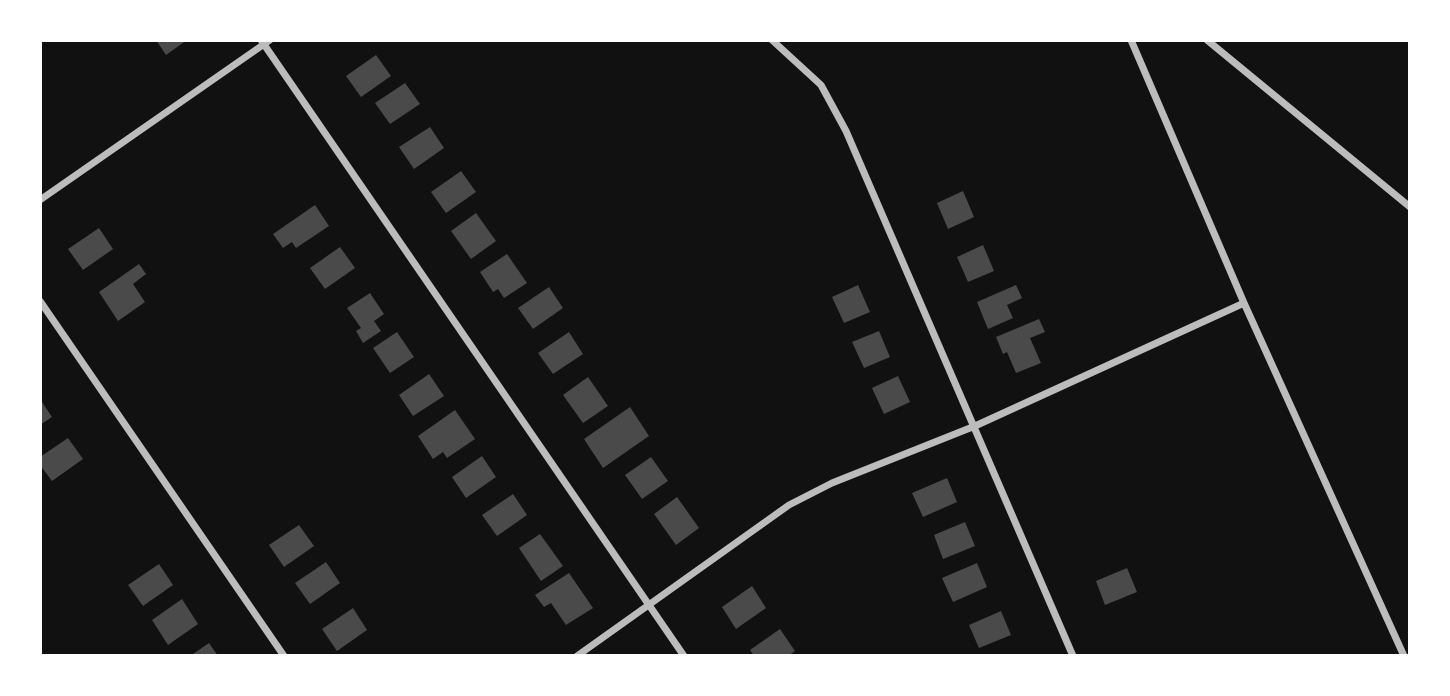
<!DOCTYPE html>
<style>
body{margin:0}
#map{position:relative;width:1450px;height:696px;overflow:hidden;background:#111;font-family:Signika,sans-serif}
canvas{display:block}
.frame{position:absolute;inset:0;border:42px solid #fff;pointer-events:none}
</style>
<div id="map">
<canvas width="1450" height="696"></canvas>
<div class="frame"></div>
</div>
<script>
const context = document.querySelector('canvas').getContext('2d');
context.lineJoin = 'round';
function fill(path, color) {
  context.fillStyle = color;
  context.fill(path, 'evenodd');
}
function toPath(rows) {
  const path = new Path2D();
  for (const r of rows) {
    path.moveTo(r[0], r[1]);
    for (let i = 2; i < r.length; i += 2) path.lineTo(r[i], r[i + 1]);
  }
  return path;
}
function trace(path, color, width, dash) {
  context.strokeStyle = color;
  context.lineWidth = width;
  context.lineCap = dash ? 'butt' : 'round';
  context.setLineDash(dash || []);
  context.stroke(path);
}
fill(toPath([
 [156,40,187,40,166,55],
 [376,55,391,76,361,97,346,76],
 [405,83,420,104,390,124,375,103],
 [430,127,444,148,414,169,399,147],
 [461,171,476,192,446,213,431,192],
 [963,191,974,217,948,229,937,203],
 [315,205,329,226,296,248,292,242,283,248,273,234],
 [476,213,496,241,471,259,451,231],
 [99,228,113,249,83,270,68,249],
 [983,245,994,271,968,282,957,257],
 [340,247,355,268,325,289,310,268],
 [507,254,527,283,504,298,498,289,493,292,480,272],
 [139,264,146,274,133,284,145,302,118,321,99,292],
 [858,285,870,312,844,323,832,297],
 [1016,285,1022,298,1007,305,1013,318,988,329,977,302],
 [549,287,563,308,533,329,518,308],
 [370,293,384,314,374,321,381,331,363,343,356,331,361,328,347,308],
 [1039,319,1045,332,1030,338,1041,363,1016,373,1007,352,1003,354,996,337],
 [879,331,890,357,864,368,852,342],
 [397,332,414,357,390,373,373,348],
 [569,332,583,354,553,374,538,353],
 [429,374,444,396,413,416,399,395],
 [898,376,910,402,884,414,872,388],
 [588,377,608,406,583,423,563,395],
 [40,399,52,417,40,425],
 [630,407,649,436,603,468,584,439],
 [455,410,475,439,447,458,443,452,433,459,418,436],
 [68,438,83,459,52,481,40,465,40,457],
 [482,456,496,477,466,498,452,477],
 [651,457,668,481,642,499,625,475],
 [947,478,957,502,923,517,912,493],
 [513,494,527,515,497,536,482,515],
 [677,497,699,528,676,545,654,514],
 [965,522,975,546,943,559,934,535],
 [299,525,314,546,284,567,269,545],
 [540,534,563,566,541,581,519,548],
 [326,562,340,583,310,604,295,583],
 [977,563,987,587,953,602,942,578],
 [159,564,173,585,143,606,128,585],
 [1127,568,1137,592,1105,605,1096,581],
 [569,573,593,608,566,625,551,603,544,607,535,595],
 [752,586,766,608,736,629,722,607],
 [182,599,198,624,168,645,152,620],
 [353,608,367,630,337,651,322,629],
 [1001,611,1011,635,979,648,969,625],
 [780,629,795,651,788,656,754,656,750,650],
 [209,643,218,656,190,656]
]), '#4a4a4a');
trace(toPath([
 [261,40,684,656],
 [772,40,821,85,846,131,1073,656],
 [1131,40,1244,303,1404,656],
 [1207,40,1410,207],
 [40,200,270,40],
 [40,301,284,656],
 [577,656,789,505,832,483,975,426,1244,303]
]), '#bcbcbc', 7);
</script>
